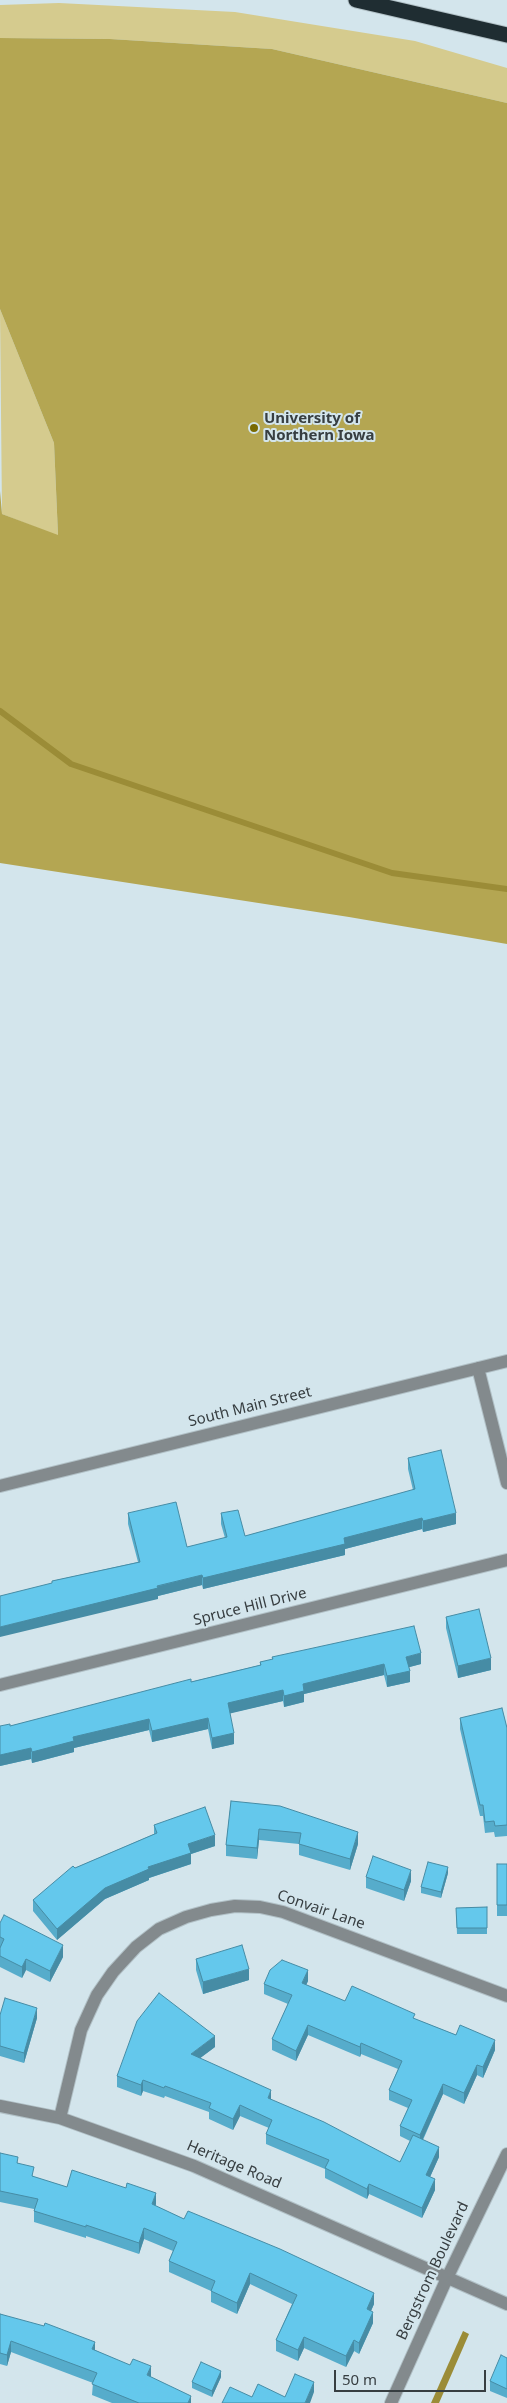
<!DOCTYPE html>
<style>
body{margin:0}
#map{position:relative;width:507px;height:2403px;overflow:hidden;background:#d3e5ec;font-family:"Noto Sans",sans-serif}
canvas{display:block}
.scale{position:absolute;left:334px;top:2370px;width:152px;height:22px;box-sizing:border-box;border:2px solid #373e41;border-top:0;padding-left:6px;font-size:15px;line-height:18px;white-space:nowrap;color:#373e41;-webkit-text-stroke:4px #d3e5ec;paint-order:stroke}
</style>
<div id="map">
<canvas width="507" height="2403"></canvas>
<div class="scale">50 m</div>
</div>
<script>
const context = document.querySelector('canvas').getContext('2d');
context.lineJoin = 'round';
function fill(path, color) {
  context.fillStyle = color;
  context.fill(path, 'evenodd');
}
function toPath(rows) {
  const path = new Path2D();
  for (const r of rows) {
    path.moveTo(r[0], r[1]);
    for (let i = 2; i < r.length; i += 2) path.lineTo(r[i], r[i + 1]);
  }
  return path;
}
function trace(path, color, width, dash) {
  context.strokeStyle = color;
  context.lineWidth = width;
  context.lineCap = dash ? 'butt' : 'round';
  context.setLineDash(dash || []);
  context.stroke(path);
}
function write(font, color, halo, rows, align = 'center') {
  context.font = font + ' "Noto Sans",sans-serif';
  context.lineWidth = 4;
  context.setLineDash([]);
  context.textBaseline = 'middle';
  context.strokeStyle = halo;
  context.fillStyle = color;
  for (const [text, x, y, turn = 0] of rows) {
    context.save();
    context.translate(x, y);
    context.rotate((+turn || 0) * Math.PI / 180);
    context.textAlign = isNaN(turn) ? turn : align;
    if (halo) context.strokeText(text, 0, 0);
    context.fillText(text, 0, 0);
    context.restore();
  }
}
fill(toPath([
 [59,3,235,12,415,41,507,68,507,103,272,49,110,39,0,38,0,5],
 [0,309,54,443,58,536,2,514]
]), '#d5cb8e');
fill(toPath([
 [0,38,110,39,272,49,507,103,507,944,349,917,0,863,0,491,2,514,58,535,54,443,0,309]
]), '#b4a652');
fill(toPath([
 [463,2331,469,2334,439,2403,431,2403]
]), '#9b8c37');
trace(toPath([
 [0,711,71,764,392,873,507,889]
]), '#9b8c37', 6);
const minor = toPath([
 [478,1368,507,1483],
 [0,1486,507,1361],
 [0,1685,507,1560],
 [0,2106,60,2118,194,2166,507,2304],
 [60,2118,81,2030,97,1995,113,1972,136,1947,159,1929,186,1917,211,1910,235,1906,260,1907,283,1912,507,1996],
 [391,2403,448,2276,507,2154]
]);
const highway = toPath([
 [356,0,507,35]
]);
trace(minor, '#b1c0c6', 14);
trace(highway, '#b1c0c6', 17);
trace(minor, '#838a8d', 12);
trace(highway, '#1f2d32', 15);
fill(toPath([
 [408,1458,456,1524,423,1532,422,1529,345,1549,345,1555,203,1589,202,1585,158,1596,158,1599,52,1583,52,1581,138,1562,128,1524,128,1513,187,1547,225,1538,221,1524,221,1513,245,1536,413,1490,408,1469],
 [446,1617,491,1670,458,1678,446,1628],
 [272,1657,421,1664,409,1667,410,1682,387,1687,384,1675,304,1694,304,1702,284,1707,283,1701,230,1713,234,1744,212,1749,208,1729,152,1742,149,1730,74,1748,74,1752,32,1763,31,1759,0,1766,0,1726,10,1726,260,1665,260,1662,272,1660],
 [460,1718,507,1728,507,1836,495,1837,494,1832,485,1833,483,1816,480,1816,460,1729],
 [231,1801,358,1844,350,1870,299,1855,299,1844,259,1840,257,1859,226,1856,226,1845],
 [154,1825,215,1846,191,1854,191,1864,149,1878,149,1880,105,1899,57,1940,33,1911,33,1900,75,1868,154,1834],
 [497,1864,507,1864,507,1916,497,1916],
 [448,1873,441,1898,421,1893,421,1887],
 [366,1877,411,1881,404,1901,366,1888],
 [487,1907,487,1934,457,1934,456,1908],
 [0,1923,63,1957,50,1982,26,1970,22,1978,0,1967],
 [196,1959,249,1980,203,1994,196,1970],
 [308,1981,306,1985,345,2001,415,2019,495,2050,483,2078,477,2075,464,2104,443,2094,423,2140,439,2157,430,2177,435,2190,422,2218,369,2194,367,2199,325,2178,325,2169,266,2144,266,2134,269,2128,240,2116,233,2130,209,2119,209,2112,165,2096,164,2098,143,2091,141,2096,117,2087,117,2076,215,2047,200,2058,271,2100,400,2162,410,2141,400,2136,400,2126,408,2108,389,2100,389,2090,398,2069,361,2054,360,2057,308,2035,296,2061,272,2050,272,2039,288,2004,264,1994,264,1984],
 [0,2015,37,2018,24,2063,0,2056],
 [0,2153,18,2163,34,2177,67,2187,156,2204,155,2206,374,2304,371,2311,373,2323,359,2354,354,2351,346,2367,304,2348,298,2361,276,2351,276,2340,292,2304,250,2284,237,2314,211,2302,211,2291,169,2272,169,2261,173,2251,144,2239,139,2254,86,2236,86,2238,34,2222,34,2209,0,2202],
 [0,2314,95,2350,151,2377,191,2403,112,2403,92,2395,93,2383,11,2352,7,2366,0,2364],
 [507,2358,507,2398,490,2391,490,2381],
 [221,2377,212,2397,192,2388,192,2382]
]), '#56accb');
fill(toPath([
 [456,1513,456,1524,423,1532,423,1521],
 [422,1518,422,1529,345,1549,345,1555,203,1589,203,1578,344,1538],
 [202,1575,202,1585,158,1596,158,1599,0,1637,0,1627],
 [421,1653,421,1664,406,1668,406,1657],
 [491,1658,491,1670,458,1678,458,1666],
 [384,1664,384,1675,304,1694,304,1702,284,1707,284,1696,303,1684],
 [410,1671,410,1682,387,1687,387,1676],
 [283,1690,283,1701,228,1714,228,1703],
 [208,1718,208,1729,152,1742,152,1731],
 [149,1719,149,1730,74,1748,74,1752,32,1763,32,1752,73,1737],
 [234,1733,234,1744,212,1749,212,1738],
 [31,1748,31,1759,0,1766,0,1755],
 [259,1829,259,1840,257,1859,257,1848],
 [358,1832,358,1844,350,1870,350,1859],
 [215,1835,215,1846,191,1854,191,1864,149,1878,149,1880,105,1899,57,1940,57,1929,105,1888,148,1867,188,1844],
 [448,1867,448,1873,441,1898,441,1892],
 [411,1870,411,1881,404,1901,404,1890],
 [63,1945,63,1957,50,1982,50,1971],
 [26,1959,26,1970,22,1978,22,1967],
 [249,1969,249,1980,203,1994,203,1982],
 [308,1970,308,1981,302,1994,302,1983],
 [37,2008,37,2018,24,2063,24,2053],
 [308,2025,308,2035,296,2061,296,2051],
 [215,2036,215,2047,191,2065,191,2054],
 [495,2040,495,2050,483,2078,483,2067],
 [361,2043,361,2054,360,2057,360,2047],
 [477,2065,477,2075,464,2104,464,2093],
 [143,2080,143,2091,141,2096,141,2085],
 [443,2084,443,2094,420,2145,420,2135],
 [271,2090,271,2101,268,2098],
 [240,2105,240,2116,233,2130,233,2119],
 [439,2147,439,2157,426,2186,426,2175],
 [435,2179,435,2190,422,2218,422,2208],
 [369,2184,369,2194,367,2199,367,2189],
 [156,2193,156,2204,152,2215,152,2204],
 [144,2228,144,2239,139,2254,139,2243],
 [250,2273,250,2284,237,2314,237,2303],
 [374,2293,374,2304,367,2320,367,2309],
 [373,2312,373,2323,359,2354,359,2343],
 [304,2337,304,2348,298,2361,298,2350],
 [354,2340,354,2351,346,2367,346,2356],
 [11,2341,11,2352,7,2366,7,2355],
 [95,2342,95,2353,92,2349],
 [151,2366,151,2378,147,2375],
 [221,2371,221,2377,212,2397,212,2391],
 [314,2382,314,2392,310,2403,305,2403],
 [191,2396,191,2403,188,2403]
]), '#468ca5');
const building = toPath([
 [441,1450,456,1513,423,1521,422,1518,344,1538,345,1544,203,1578,202,1575,157,1586,158,1588,0,1627,0,1596,52,1583,52,1581,140,1562,128,1513,176,1502,187,1547,227,1537,221,1513,238,1510,245,1536,415,1489,408,1458,441,1450],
 [479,1609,491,1658,458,1666,446,1617,479,1609],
 [414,1626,421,1653,406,1657,410,1671,387,1676,384,1664,303,1684,304,1691,284,1696,283,1690,228,1703,234,1733,212,1738,208,1718,152,1731,149,1719,73,1737,74,1741,32,1752,31,1748,0,1755,0,1726,10,1724,10,1726,191,1679,191,1682,261,1665,260,1662,273,1659,272,1657,414,1626],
 [502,1708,507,1728,507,1825,495,1826,494,1821,485,1822,483,1805,480,1805,460,1718,502,1708],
 [231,1801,280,1806,358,1832,350,1859,299,1844,301,1833,259,1829,257,1848,226,1845,231,1801],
 [205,1807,215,1835,188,1844,191,1853,148,1867,149,1869,105,1888,57,1929,33,1900,73,1866,75,1868,157,1833,154,1825,205,1807],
 [373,1856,411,1870,404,1890,366,1877,373,1856],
 [428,1862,448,1867,441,1892,421,1887,428,1862],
 [497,1864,507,1864,507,1905,497,1905,497,1864],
 [487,1907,487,1928,457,1928,456,1908,487,1907],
 [4,1915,63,1945,50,1971,26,1959,22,1967,0,1956,0,1948,4,1939,0,1937,0,1923,4,1915],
 [242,1945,249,1969,203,1982,196,1959,242,1945],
 [282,1960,308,1970,302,1983,345,2001,352,1986,415,2014,413,2018,456,2035,460,2025,495,2040,483,2067,477,2065,464,2093,443,2084,420,2135,400,2126,412,2100,389,2090,402,2061,361,2043,360,2047,308,2025,296,2051,272,2039,292,1995,264,1984,270,1970,282,1960],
 [159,1993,215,2036,191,2054,271,2090,268,2098,324,2122,400,2162,413,2135,439,2147,426,2175,435,2179,422,2208,369,2184,367,2189,325,2168,329,2160,266,2134,272,2120,240,2105,233,2119,209,2108,211,2103,165,2086,164,2088,143,2080,141,2085,117,2076,137,2021,159,1993],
 [5,1998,37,2008,24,2053,0,2046,0,2015,5,1998],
 [0,2153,18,2157,17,2163,34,2167,32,2176,67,2187,72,2170,126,2188,127,2183,156,2193,152,2204,184,2219,188,2211,280,2249,374,2293,367,2309,373,2312,359,2343,354,2340,346,2356,304,2337,298,2350,276,2340,297,2295,250,2273,237,2303,211,2291,215,2281,169,2261,177,2242,144,2228,139,2243,86,2225,86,2227,34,2211,38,2199,0,2191,0,2153],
 [0,2314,44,2326,45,2323,95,2342,92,2349,130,2365,133,2359,151,2366,147,2375,191,2396,188,2403,139,2403,92,2384,97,2373,11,2341,7,2355,0,2353,0,2314],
 [501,2355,507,2358,507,2389,490,2381,501,2355],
 [201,2362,221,2371,212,2391,192,2382,201,2362],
 [295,2374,314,2382,305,2403,222,2403,230,2387,252,2397,258,2384,285,2397,295,2374]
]);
fill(building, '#64c8ec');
trace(building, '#468ca5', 1);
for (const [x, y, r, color] of [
 [254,428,5,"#796a02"]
]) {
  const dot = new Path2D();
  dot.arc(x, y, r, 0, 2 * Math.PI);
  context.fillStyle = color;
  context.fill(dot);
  trace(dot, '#d3e5ec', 2);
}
write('bold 15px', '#373e41', '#d3e5ec', [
 ["University of",264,419],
 ["Northern Iowa",264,436]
], 'left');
write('15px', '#373e41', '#d3e5ec', [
 ["South Main Street",250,1407,-14],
 ["Spruce Hill Drive",250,1607,-14],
 ["Convair Lane",321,1910,19],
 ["Heritage Road",234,2165,23],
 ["Bergstrom Boulevard",433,2271,-65]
]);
</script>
